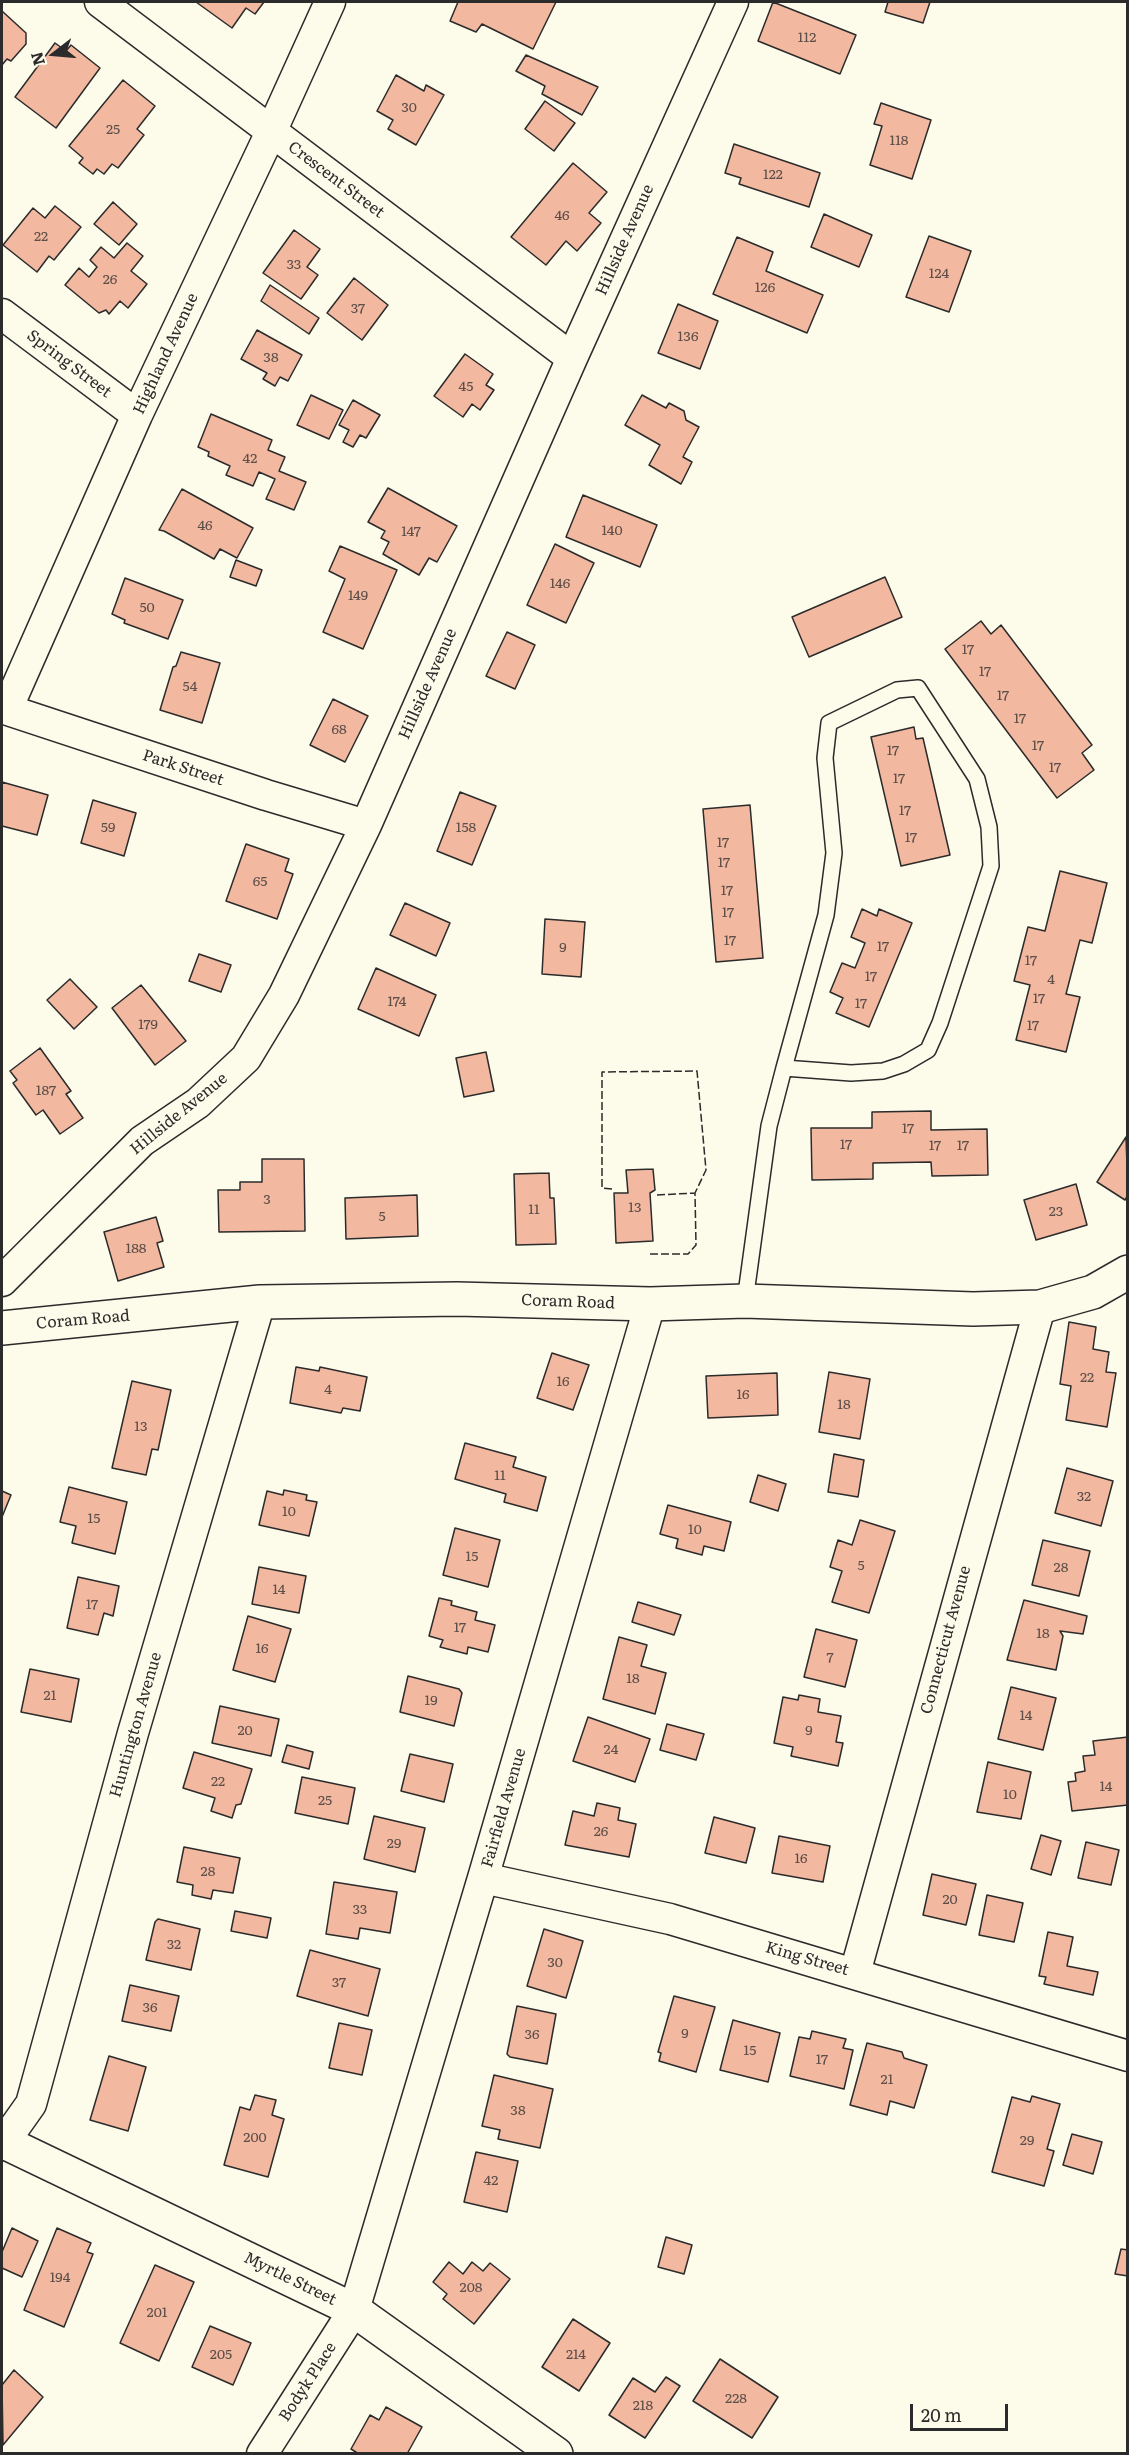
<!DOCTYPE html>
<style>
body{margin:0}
#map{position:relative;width:1129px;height:2455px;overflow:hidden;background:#fdfbea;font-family:Literata,serif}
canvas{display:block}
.frame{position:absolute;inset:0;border:3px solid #2b2b2b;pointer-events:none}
.north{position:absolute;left:24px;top:24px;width:60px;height:60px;-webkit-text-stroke:4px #fdfbea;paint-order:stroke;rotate:254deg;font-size:16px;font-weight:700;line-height:24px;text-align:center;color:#2b2b2b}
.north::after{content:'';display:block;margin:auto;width:21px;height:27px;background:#2b2b2b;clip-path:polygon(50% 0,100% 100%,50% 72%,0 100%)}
.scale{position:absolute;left:910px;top:2404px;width:98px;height:27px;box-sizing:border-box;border:3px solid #2b2b2b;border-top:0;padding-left:8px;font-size:18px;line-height:21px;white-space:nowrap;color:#2b2b2b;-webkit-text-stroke:4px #fdfbea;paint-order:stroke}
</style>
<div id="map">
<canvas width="1129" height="2455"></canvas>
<div class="frame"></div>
<div class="north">N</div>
<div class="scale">20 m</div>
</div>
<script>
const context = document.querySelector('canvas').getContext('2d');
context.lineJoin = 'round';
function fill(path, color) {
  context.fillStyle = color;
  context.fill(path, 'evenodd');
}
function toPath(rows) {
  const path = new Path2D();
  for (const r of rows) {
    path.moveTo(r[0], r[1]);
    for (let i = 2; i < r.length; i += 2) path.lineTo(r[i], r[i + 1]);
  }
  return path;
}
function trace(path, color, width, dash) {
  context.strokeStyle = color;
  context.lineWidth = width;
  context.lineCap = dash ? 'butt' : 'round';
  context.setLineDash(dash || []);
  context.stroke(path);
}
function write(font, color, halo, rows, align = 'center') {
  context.font = font + ' Literata,serif';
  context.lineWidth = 4.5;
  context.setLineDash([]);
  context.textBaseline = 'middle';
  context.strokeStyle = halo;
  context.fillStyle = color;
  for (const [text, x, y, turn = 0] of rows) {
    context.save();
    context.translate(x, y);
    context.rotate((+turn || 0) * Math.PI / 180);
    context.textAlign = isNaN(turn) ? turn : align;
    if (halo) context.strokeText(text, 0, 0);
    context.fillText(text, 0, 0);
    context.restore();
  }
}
const building = toPath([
 [196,2,264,2,255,14,246,8,232,28,196,2],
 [458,2,556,2,533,49,482,24,476,32,450,21,458,2],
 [773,2,856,35,840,74,758,41,773,2],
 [888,2,930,2,923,23,885,12,888,2],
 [2,11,26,33,26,44,11,61,7,59,2,65,2,11],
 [55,43,66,51,71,45,100,68,56,128,15,97,55,43],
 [526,55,598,87,582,115,542,94,545,86,516,71,526,55],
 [396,75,424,91,426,85,444,95,416,145,388,129,393,120,377,111,396,75],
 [123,80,155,106,137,129,144,135,118,168,112,164,104,174,97,169,93,174,79,163,83,158,69,146,123,80],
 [545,101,575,123,554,151,525,129,545,101],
 [881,103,931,120,912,179,870,165,882,126,874,124,881,103],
 [734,144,820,173,809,207,739,184,741,178,725,173,734,144],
 [573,163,607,192,589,213,601,223,577,251,566,241,546,265,511,237,573,163],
 [113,202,137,224,119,245,94,224,113,202],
 [55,206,81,227,54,260,49,256,37,272,3,245,33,208,45,218,55,206],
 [824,214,872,235,859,267,811,247,824,214],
 [294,230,320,249,307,267,318,275,301,299,263,273,294,230],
 [929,236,971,251,949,312,906,297,929,236],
 [737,237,773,252,766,271,823,295,807,333,713,294,737,237],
 [127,243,143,256,131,271,147,284,128,308,120,301,109,314,106,310,99,313,65,285,79,268,89,277,97,267,90,260,101,247,114,258,127,243],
 [354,278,388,305,362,340,327,313,354,278],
 [270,285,319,318,309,334,261,301,270,285],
 [678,304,718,321,700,369,658,353,678,304],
 [257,330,302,355,288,381,280,377,275,386,263,379,267,373,241,359,257,330],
 [465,354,493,374,486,385,494,390,480,410,472,404,463,417,434,396,465,354],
 [311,395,343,410,329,439,297,425,311,395],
 [642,395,666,408,669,403,684,411,686,420,699,427,683,457,692,462,681,484,649,465,660,445,625,425,642,395],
 [353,400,380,415,366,438,360,435,353,447,343,442,349,430,339,425,353,400],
 [211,414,272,440,268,450,285,457,279,471,306,482,294,510,266,499,275,479,259,472,253,486,226,475,230,466,208,456,209,452,198,447,211,414],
 [388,488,457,526,437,562,429,558,419,575,383,554,389,542,381,538,385,531,368,522,388,488],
 [182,489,253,528,237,558,220,549,214,559,164,531,159,530,182,489],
 [583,495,657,525,640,567,566,537,583,495],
 [555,544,594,563,566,623,527,605,555,544],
 [340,546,397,570,363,649,323,632,345,579,329,571,340,546],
 [236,560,262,570,256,586,230,577,236,560],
 [885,577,902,617,809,657,792,617,885,577],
 [125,578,183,600,168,639,124,623,125,620,112,614,125,578],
 [981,621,991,634,1001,625,1092,745,1082,753,1094,770,1057,798,945,649,981,621],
 [507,632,535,645,515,689,486,676,507,632],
 [181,652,220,663,202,723,160,710,173,667,176,666,181,652],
 [333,699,368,716,345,762,310,745,333,699],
 [914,727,916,739,923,738,950,855,901,866,871,737,914,727],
 [2,782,48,795,37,835,2,826,2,782],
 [460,792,496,806,472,865,437,851,460,792],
 [93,800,136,813,124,856,81,843,93,800],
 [750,805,763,958,716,962,703,809,750,805],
 [246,844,289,859,285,871,293,874,277,919,226,901,246,844],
 [1060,871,1107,883,1092,943,1080,940,1066,994,1080,997,1066,1052,1016,1040,1030,985,1014,981,1028,927,1045,931,1060,871],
 [405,903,450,923,436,956,390,935,405,903],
 [862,909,877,916,879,909,912,923,869,1027,836,1013,843,998,830,992,842,963,855,968,865,943,851,937,862,909],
 [545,919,585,922,581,977,542,974,545,919],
 [199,954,231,965,221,992,189,981,199,954],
 [376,968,436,995,419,1036,358,1009,376,968],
 [70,979,97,1007,74,1029,47,1000,70,979],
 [141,985,186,1041,155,1065,112,1008,141,985],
 [40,1048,71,1091,66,1094,83,1118,60,1134,43,1110,36,1115,13,1083,17,1080,10,1071,40,1048],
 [486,1052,494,1091,464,1097,456,1058,486,1052],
 [931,1111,931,1130,987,1129,988,1175,932,1176,931,1162,873,1163,873,1179,812,1180,811,1128,872,1128,872,1112,931,1111],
 [1126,1137,1128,1195,1125,1200,1097,1182,1126,1137],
 [262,1159,304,1159,305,1231,219,1232,218,1190,240,1190,240,1182,262,1182,262,1159],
 [653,1169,655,1190,650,1193,653,1241,616,1243,614,1193,628,1193,626,1170,653,1169],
 [549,1173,550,1198,554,1198,556,1244,516,1245,514,1174,549,1173],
 [1076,1184,1087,1225,1036,1240,1024,1200,1076,1184],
 [417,1195,418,1236,346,1239,345,1198,417,1195],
 [156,1217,163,1241,157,1243,164,1267,118,1281,104,1232,156,1217],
 [1069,1322,1096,1327,1093,1349,1109,1352,1106,1372,1116,1373,1107,1427,1066,1420,1071,1386,1060,1384,1069,1322],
 [552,1353,589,1365,573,1410,537,1398,552,1353],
 [296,1367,319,1371,320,1367,367,1377,360,1411,343,1408,341,1413,290,1403,296,1367],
 [829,1372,870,1379,860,1439,819,1432,829,1372],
 [777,1373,778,1415,708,1418,706,1376,777,1373],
 [132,1381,171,1390,158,1450,152,1449,146,1475,112,1468,132,1381],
 [465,1443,516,1457,513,1467,546,1477,537,1511,504,1502,506,1494,455,1479,465,1443],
 [834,1454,864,1460,858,1497,828,1492,834,1454],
 [1067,1468,1113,1481,1101,1526,1055,1513,1067,1468],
 [758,1475,786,1484,778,1511,750,1502,758,1475],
 [69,1487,127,1502,115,1554,72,1543,76,1526,60,1522,69,1487],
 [284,1490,307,1495,306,1500,317,1502,309,1536,259,1525,267,1491,283,1495,284,1490],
 [2,1491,11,1495,2,1517,2,1491],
 [668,1505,731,1522,724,1551,704,1546,702,1555,676,1548,678,1539,660,1534,668,1505],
 [860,1520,895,1531,869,1613,832,1602,842,1571,830,1567,838,1540,852,1545,860,1520],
 [455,1528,500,1540,488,1587,443,1575,455,1528],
 [1043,1540,1090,1551,1079,1596,1032,1585,1043,1540],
 [259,1567,306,1576,299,1613,252,1604,259,1567],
 [78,1577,119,1586,113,1616,104,1613,98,1635,67,1628,78,1577],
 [439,1598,452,1601,451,1605,477,1612,475,1620,495,1625,488,1652,468,1647,467,1654,440,1647,443,1640,429,1636,439,1598],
 [1024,1600,1087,1616,1083,1634,1060,1631,1063,1636,1056,1670,1007,1660,1024,1600],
 [638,1602,681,1615,674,1635,632,1622,638,1602],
 [248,1616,291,1629,275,1682,233,1670,248,1616],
 [816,1629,857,1640,845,1687,804,1677,816,1629],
 [619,1637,647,1645,641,1666,666,1673,655,1714,603,1699,619,1637],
 [30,1669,79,1679,71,1722,21,1712,30,1669],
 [408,1676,459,1689,462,1693,454,1726,400,1712,408,1676],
 [1011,1687,1056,1698,1043,1750,998,1739,1011,1687],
 [799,1695,820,1699,818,1712,841,1716,836,1742,843,1743,838,1766,791,1756,793,1747,774,1743,783,1697,798,1700,799,1695],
 [220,1706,279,1719,271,1756,212,1743,220,1706],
 [588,1717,650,1739,635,1782,573,1761,588,1717],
 [667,1724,704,1734,696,1760,660,1750,667,1724],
 [1128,1737,1128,1805,1072,1811,1068,1782,1076,1781,1075,1773,1085,1771,1083,1756,1095,1755,1093,1741,1128,1737],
 [287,1745,313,1752,309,1769,282,1762,287,1745],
 [194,1752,252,1769,241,1804,236,1805,232,1818,211,1811,215,1798,183,1788,194,1752],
 [410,1754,453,1764,444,1802,401,1791,410,1754],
 [988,1762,1031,1772,1021,1819,977,1812,988,1762],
 [302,1777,355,1788,348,1824,295,1813,302,1777],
 [597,1803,620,1808,618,1820,636,1824,629,1857,565,1845,573,1811,594,1816,597,1803],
 [374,1816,425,1828,415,1872,364,1859,374,1816],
 [714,1817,755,1828,746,1863,705,1853,714,1817],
 [1041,1835,1061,1841,1051,1875,1031,1869,1041,1835],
 [779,1836,830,1846,823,1882,772,1873,779,1836],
 [1086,1842,1119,1850,1111,1885,1078,1878,1086,1842],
 [184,1847,240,1858,233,1893,213,1890,211,1899,192,1895,193,1885,177,1882,184,1847],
 [932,1874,976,1884,966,1925,923,1915,932,1874],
 [334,1882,397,1892,390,1933,360,1928,358,1939,326,1934,334,1882],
 [987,1895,1023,1903,1014,1942,979,1935,987,1895],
 [235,1911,271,1918,267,1938,231,1931,235,1911],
 [158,1919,200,1929,191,1970,146,1960,155,1922,158,1919],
 [544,1929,583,1941,566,1998,527,1986,544,1929],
 [1048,1932,1073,1937,1067,1966,1098,1972,1093,1995,1044,1984,1046,1977,1039,1976,1048,1932],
 [310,1950,380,1969,368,2016,297,1996,310,1950],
 [130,1985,179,1996,171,2031,122,2021,130,1985],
 [674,1996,715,2007,696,2072,659,2061,661,2053,658,2052,674,1996],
 [517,2006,556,2014,547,2064,510,2057,507,2054,517,2006],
 [733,2020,780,2033,768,2082,720,2070,733,2020],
 [339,2023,372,2030,362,2075,329,2068,339,2023],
 [812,2031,846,2039,843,2048,853,2050,844,2089,790,2076,799,2037,810,2039,812,2031],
 [867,2043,902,2052,904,2058,927,2065,914,2108,890,2101,887,2115,850,2105,867,2043],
 [109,2056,146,2067,128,2131,90,2120,109,2056],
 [494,2075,553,2089,540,2148,498,2139,500,2130,482,2126,494,2075],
 [255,2095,276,2100,272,2115,284,2119,268,2177,224,2165,240,2107,250,2110,255,2095],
 [1032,2096,1060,2104,1047,2149,1054,2151,1044,2186,992,2172,1012,2097,1030,2102,1032,2096],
 [1072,2134,1102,2142,1093,2174,1063,2165,1072,2134],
 [476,2152,518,2161,507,2212,464,2202,476,2152],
 [12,2228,38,2241,22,2277,2,2268,2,2252,12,2228],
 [57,2228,91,2243,87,2252,93,2254,64,2327,24,2310,57,2228],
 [666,2237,692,2245,684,2274,658,2267,666,2237],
 [1121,2249,1128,2250,1128,2276,1115,2274,1121,2249],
 [449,2262,463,2274,472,2262,483,2271,490,2263,510,2279,474,2324,443,2299,447,2294,433,2282,449,2262],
 [155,2265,194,2282,159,2361,120,2343,155,2265],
 [573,2319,610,2343,579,2391,542,2367,573,2319],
 [210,2326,251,2343,233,2385,192,2367,210,2326],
 [720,2359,778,2397,752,2438,693,2401,720,2359],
 [14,2370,43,2397,3,2445,2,2385,14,2370],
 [666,2377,680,2386,645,2438,609,2415,633,2378,655,2392,666,2377],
 [386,2407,422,2427,407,2454,359,2454,351,2449,370,2415,379,2420,386,2407]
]);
fill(building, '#f2b8a0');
trace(building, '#2b2b2b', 1.5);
const lane = toPath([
 [745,1301,769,1126,784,1068,851,1073,883,1071,904,1064,928,1050,940,1023,991,866,989,827,977,779,918,688,897,690,829,723,825,758,834,853,826,915,784,1068]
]);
const street = toPath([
 [100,2,572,358],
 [2,314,137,415],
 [2,708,266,795,366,825],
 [7,709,137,415,271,132,330,2],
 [2,1281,142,1141,198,1103,246,1058,284,995,366,825,572,358,733,2],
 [483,1878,670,1919,1128,2056],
 [855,1973,1040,1307],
 [2,2145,31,2104,133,1733,260,1302],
 [262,2454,354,2310,483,1878,650,1304]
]);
const secondary = toPath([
 [2,1328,260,1302,457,1299,650,1304,745,1301,973,1309,1040,1307,1093,1292,1128,1272],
 [2,2141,354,2310,556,2454]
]);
trace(lane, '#2b2b2b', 18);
trace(street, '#2b2b2b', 33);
trace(secondary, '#2b2b2b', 36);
trace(lane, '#fdfbea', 15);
trace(street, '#fdfbea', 30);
trace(secondary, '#fdfbea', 33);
trace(toPath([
 [612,1189,602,1188,602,1072,697,1071,706,1170,695,1193,696,1245,688,1254,649,1254],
 [657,1195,695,1193]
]), '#2b2b2b', 1.5, [8, 3]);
write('14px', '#5d4e48', null, [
 ["112",807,38],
 ["30",409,108],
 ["25",113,130],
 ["118",899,141],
 ["122",773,175],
 ["46",562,216],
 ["22",41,237],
 ["33",294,265],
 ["124",939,274],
 ["26",110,280],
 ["126",765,288],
 ["37",358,309],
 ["136",688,337],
 ["38",271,358],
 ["45",466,387],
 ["42",250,459],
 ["46",205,526],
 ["140",612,531],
 ["147",411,532],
 ["146",560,584],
 ["149",358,596],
 ["50",147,608],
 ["17",968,650],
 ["17",985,672],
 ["54",190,687],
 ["17",1003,696],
 ["17",1020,719],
 ["68",339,730],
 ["17",1038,746],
 ["17",893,751],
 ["17",1055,768],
 ["17",899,779],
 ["17",905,811],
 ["59",108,828],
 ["158",466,828],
 ["17",911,838],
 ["17",723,843],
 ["17",724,863],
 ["65",260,882],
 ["17",727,891],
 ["17",728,913],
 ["17",730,941],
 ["17",883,947],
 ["9",563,948],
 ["17",1031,961],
 ["17",871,977],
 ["4",1051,980],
 ["17",1039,999],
 ["174",397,1002],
 ["17",861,1004],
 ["179",148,1025],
 ["17",1033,1026],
 ["187",46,1091],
 ["17",908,1129],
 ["17",846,1145],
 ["17",935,1146],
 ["17",963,1146],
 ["3",267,1200],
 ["13",635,1208],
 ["11",534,1210],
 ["23",1056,1212],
 ["5",382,1217],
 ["188",136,1249],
 ["22",1087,1378],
 ["16",563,1382],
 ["4",328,1390],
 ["16",743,1395],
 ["18",844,1405],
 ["13",141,1427],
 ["11",500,1476],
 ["32",1084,1497],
 ["10",289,1512],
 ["15",94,1519],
 ["10",695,1530],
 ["15",472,1557],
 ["5",861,1566],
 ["28",1061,1568],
 ["14",279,1590],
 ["17",92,1605],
 ["17",460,1628],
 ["18",1043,1634],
 ["16",262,1649],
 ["7",830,1658],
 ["18",633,1679],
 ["21",50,1696],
 ["19",431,1701],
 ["14",1026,1716],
 ["20",245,1731],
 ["9",809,1731],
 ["24",611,1750],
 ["22",218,1782],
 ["14",1106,1787],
 ["10",1010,1795],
 ["25",325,1801],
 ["26",601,1832],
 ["29",394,1844],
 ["16",801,1859],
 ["28",208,1872],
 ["20",950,1900],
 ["33",360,1910],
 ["32",174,1945],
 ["30",555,1963],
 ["37",339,1983],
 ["36",150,2008],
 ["9",685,2034],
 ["36",532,2035],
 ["15",750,2051],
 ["17",822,2060],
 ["21",887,2080],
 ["38",518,2111],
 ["200",255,2138],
 ["29",1027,2141],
 ["42",491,2181],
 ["194",60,2278],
 ["208",471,2288],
 ["201",157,2313],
 ["205",221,2355],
 ["214",576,2355],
 ["228",736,2399],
 ["218",643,2406]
]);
write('16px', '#2b2b2b', '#fdfbea', [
 ["Crescent Street",336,180,37],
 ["Hillside Avenue",625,240,-66],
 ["Highland Avenue",166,354,-65],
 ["Spring Street",69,364,37],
 ["Hillside Avenue",428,684,-66],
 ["Park Street",183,768,18],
 ["Hillside Avenue",179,1114,-39],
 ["Coram Road",568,1302,2],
 ["Coram Road",83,1320,-5],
 ["Connecticut Avenue",946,1640,-75],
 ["Huntington Avenue",136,1725,-74],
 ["Fairfield Avenue",504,1808,-74],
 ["King Street",807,1959,16],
 ["Myrtle Street",290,2279,26],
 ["Bodyk Place",308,2382,-57]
]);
</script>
